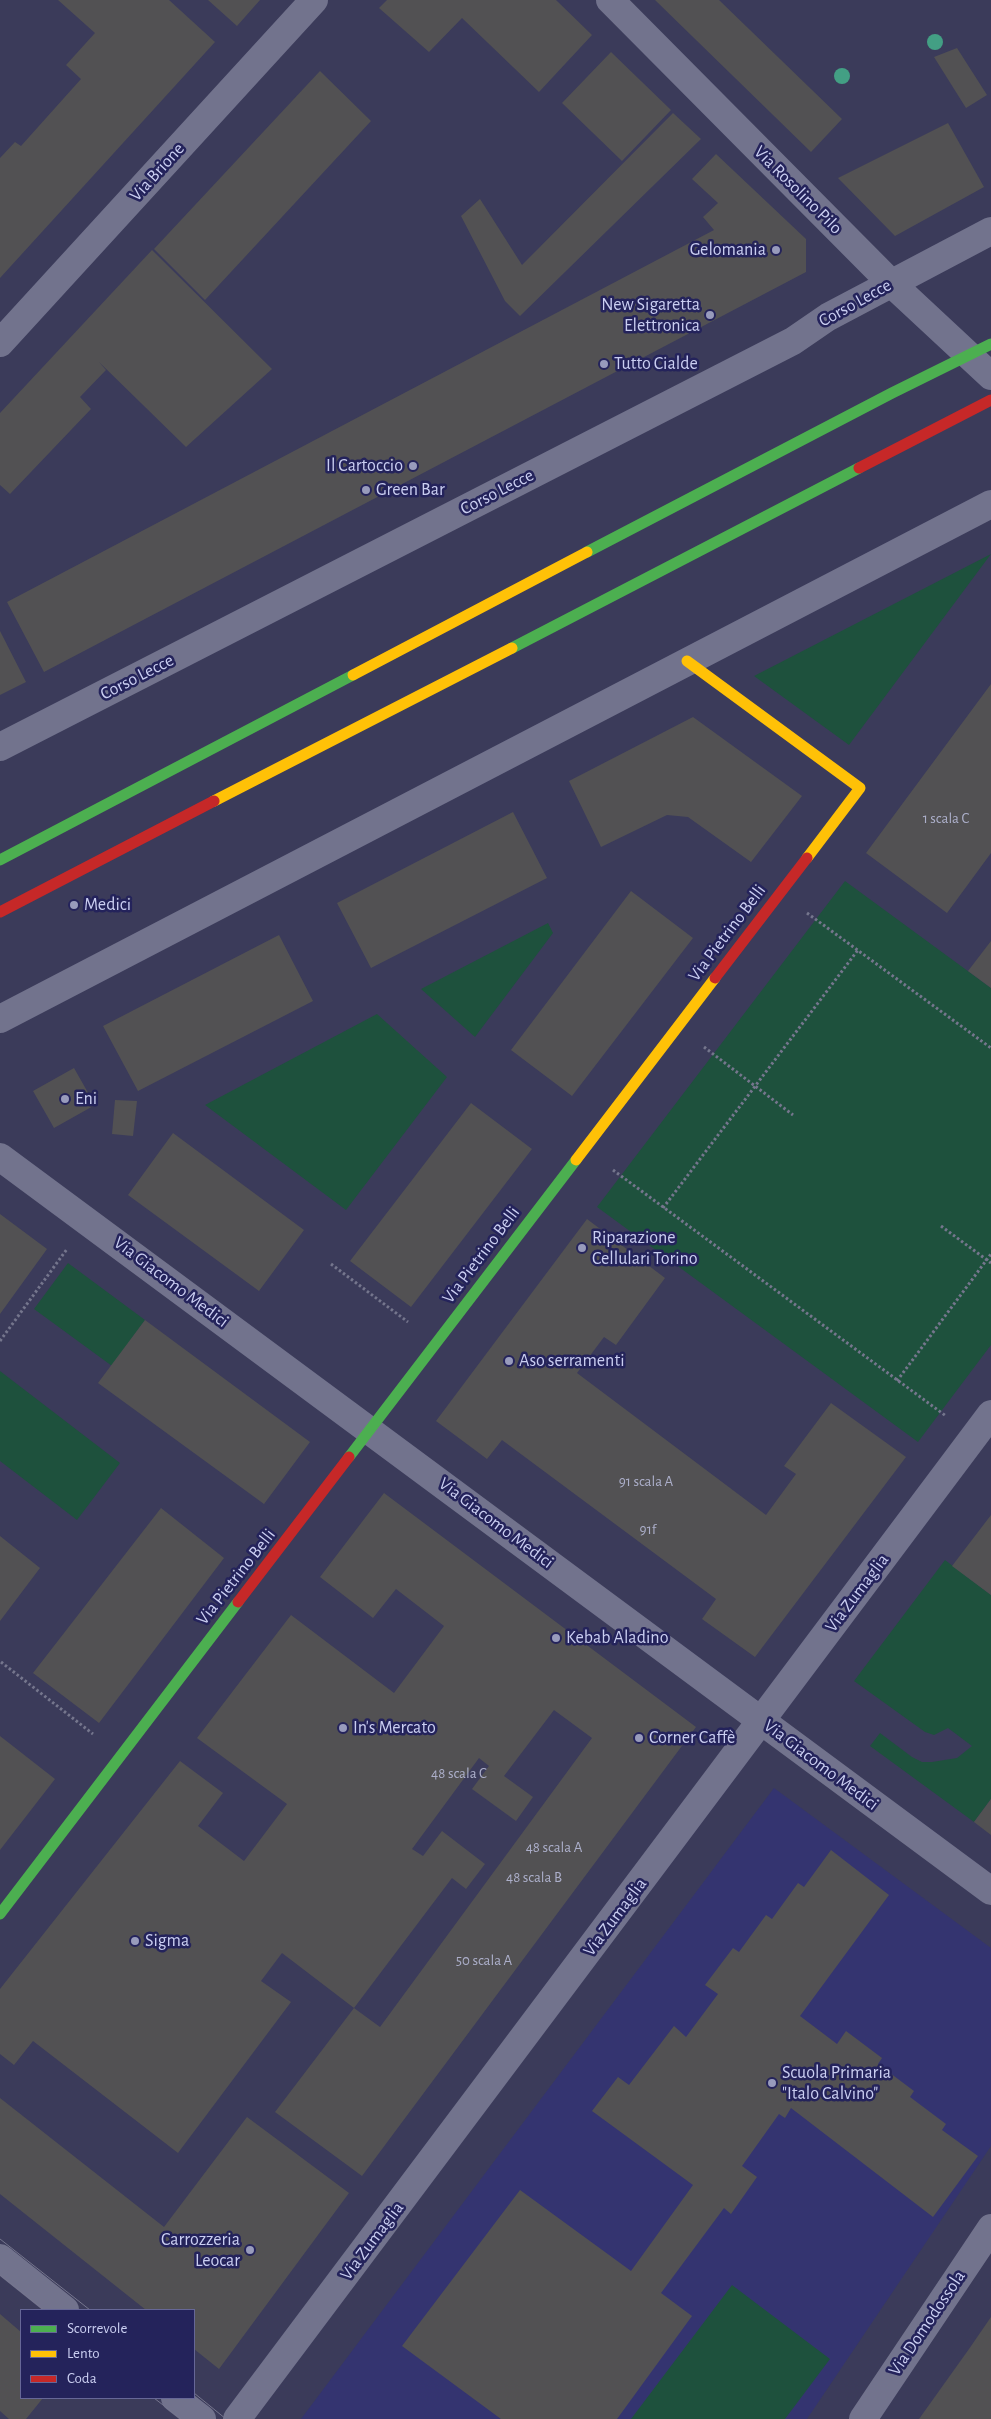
<!DOCTYPE html>
<meta charset="utf-8">
<style>
body{margin:0}
#map{position:relative;width:991px;height:2419px;overflow:hidden;background:#3b3b5a;font-family:"Alegreya Sans",sans-serif}
canvas{display:block}
.legend{position:absolute;left:20px;top:2309px;width:175px;height:90px;box-sizing:border-box;background:#24235b;border:1px solid #666797;margin:0;padding:6px 9px;list-style:none;font-size:15px;color:#cacef1}
.legend li{display:flex;align-items:center;gap:10px;height:25px}
.legend b{width:25px;border:1px solid #666797}
</style>
<div id="map">
<canvas width="991" height="2419"></canvas>
<ul class="legend">
<li><b style="height:6px;background:#4caf50"></b>Scorrevole</li>
<li><b style="height:6px;background:#ffc107"></b>Lento</li>
<li><b style="height:6px;background:#c62828"></b>Coda</li>
</ul>
</div>
<script>
const context = document.querySelector('canvas').getContext('2d');
context.lineJoin = 'round';
function fill(path, color) {
  context.fillStyle = color;
  context.fill(path, 'evenodd');
}
function toPath(rows) {
  const path = new Path2D();
  for (const r of rows) {
    path.moveTo(r[0], r[1]);
    for (let i = 2; i < r.length; i += 2) path.lineTo(r[i], r[i + 1]);
  }
  return path;
}
function trace(path, color, width, dash) {
  context.strokeStyle = color;
  context.lineWidth = width;
  context.lineCap = dash ? 'butt' : 'round';
  context.setLineDash(dash || []);
  context.stroke(path);
}
function write(font, color, halo, rows, align = 'center') {
  context.font = font + ' "Alegreya Sans",sans-serif';
  context.lineWidth = 5;
  context.setLineDash([]);
  context.textBaseline = 'middle';
  context.strokeStyle = halo;
  context.fillStyle = color;
  for (const [text, x, y, turn = 0] of rows) {
    context.save();
    context.translate(x, y);
    context.rotate((+turn || 0) * Math.PI / 180);
    context.textAlign = isNaN(turn) ? turn : align;
    if (halo) context.strokeText(text, 0, 0);
    context.fillText(text, 0, 0);
    context.restore();
  }
}
fill(toPath([
 [774,1788,991,1948,991,2146,807,2419,301,2419]
]), '#343470');
fill(toPath([
 [991,554,849,745,754,676],
 [845,881,991,988,991,1345,918,1442,597,1207],
 [548,923,553,933,475,1037,421,989],
 [377,1014,447,1077,346,1210,205,1105],
 [68,1263,145,1320,112,1366,34,1309],
 [0,1371,120,1463,77,1520,0,1461],
 [945,1560,991,1595,991,1799,974,1822,870,1746,880,1733,912,1757,922,1762,932,1762,957,1758,972,1746,948,1728,934,1735,925,1732,854,1681],
 [732,2285,830,2359,785,2419,631,2419]
]), '#1e513d');
fill(toPath([
 [58,0,169,0,215,42,0,278,0,158,15,142,21,146,81,79,66,65,95,33],
 [208,0,260,0,237,26],
 [387,0,556,0,592,35,539,92,462,18,429,52,379,8],
 [655,0,719,0,842,119,811,152],
 [957,48,987,95,966,108,934,57],
 [611,52,671,110,622,161,562,103],
 [320,71,371,121,205,300,154,249],
 [673,113,701,139,520,316,505,301,461,216,480,199,522,265],
 [948,123,984,187,895,236,838,178],
 [716,154,806,239,806,272,44,672,7,602,714,230,703,217,718,203,692,179],
 [152,250,272,369,186,447,99,362,106,370,80,397,91,409,10,494,0,485,0,413],
 [0,631,26,682,0,695],
 [991,684,991,853,947,913,866,853],
 [693,717,802,796,751,862,688,817,667,815,601,847,569,781],
 [513,812,547,878,371,968,337,903],
 [631,891,693,938,572,1096,511,1050],
 [279,935,313,1001,138,1091,103,1026],
 [991,941,991,988,968,971],
 [74,1068,95,1105,54,1128,33,1091],
 [115,1100,137,1101,133,1136,112,1134],
 [471,1103,532,1149,411,1307,350,1261],
 [173,1133,304,1230,259,1291,128,1195],
 [0,1214,47,1249,0,1314],
 [587,1219,665,1278,616,1345,604,1337,577,1373,766,1515,796,1474,784,1466,831,1403,906,1457,755,1657,702,1619,716,1599,502,1440,487,1459,436,1421],
 [145,1320,310,1442,264,1504,98,1383],
 [384,1493,696,1727,362,2176,275,2112,354,2008,282,1953,261,1981,291,2002,178,2153,33,2041,14,2065,0,2054,0,1989,180,1761,223,1793,198,1826,244,1861,287,1804,197,1738,291,1615,394,1693,444,1626,396,1589,373,1618,320,1577],
 [554,1710,592,1738,380,2027,354,2008,452,1878,466,1889,485,1864,442,1831,423,1856,412,1849,479,1758,489,1766,472,1789,516,1821,533,1797,504,1776],
 [161,1508,224,1558,99,1723,33,1673],
 [991,1515,991,1595,952,1566],
 [0,1536,40,1568,0,1621],
 [0,1736,55,1779,0,1850],
 [991,1799,991,1835,974,1822],
 [831,1850,889,1895,800,2016,837,2044,846,2031,882,2058,878,2064,914,2091,910,2097,946,2124,942,2130,978,2156,933,2217,791,2108,785,2118,779,2114,742,2166,757,2177,731,2214,724,2208,661,2293,692,2316,617,2419,501,2419,402,2346,520,2190,631,2271,693,2185,592,2111,618,2077,629,2085,674,2026,686,2037,718,1994,705,1985,733,1948,739,1952,766,1915,772,1919,798,1883,804,1887],
 [0,2098,164,2227,247,2117,349,2193,219,2369,194,2349,194,2310,146,2310,0,2194],
 [0,2314,21,2332,21,2398,43,2398,26,2419,9,2419,0,2411],
 [991,2317,991,2419,919,2419,969,2349]
]), '#525153');
trace(toPath([
 [807,913,991,1048],
 [704,1047,793,1115],
 [613,1170,946,1416],
 [663,1208,858,950],
 [941,1226,991,1263],
 [331,1264,408,1322],
 [0,1341,67,1249],
 [897,1381,991,1254],
 [1,1662,93,1734]
]), '#75768d', 3, [2.5, 2.5]);
trace(toPath([
 [610,0,891,283,991,376],
 [0,343,314,0],
 [0,747,793,341,828,317,991,231],
 [0,1019,991,504],
 [0,1157,991,1891],
 [0,2258,65,2310],
 [175,2398,202,2419],
 [237,2419,991,1414],
 [863,2419,991,2228]
]), '#72738d', 28);
trace(toPath([
 [587,552,892,393,991,344],
 [512,648,859,468],
 [0,860,353,675],
 [349,1457,576,1160],
 [0,1914,238,1602]
]), '#4caf50', 11);
trace(toPath([
 [687,661,860,788,807,858],
 [353,675,587,552],
 [214,801,512,648],
 [576,1160,715,978]
]), '#ffc107', 11);
trace(toPath([
 [859,468,991,400],
 [0,912,214,801],
 [715,978,807,858],
 [238,1602,349,1457]
]), '#c62828', 11);
trace(toPath([
 [0,2239,90,2310],
 [0,2275,44,2310],
 [194,2393,226,2419],
 [154,2398,181,2419]
]), '#76768e', 1);
context.fillStyle = '#439f84';
for (const [x, y] of [
 [935,42],
 [842,76]
]) {
  context.beginPath();
  context.arc(x, y, 8, 0, 2 * Math.PI);
  context.fill();
}
for (const [x, y, r, color] of [
 [776,250,5,"#989bbc"],
 [710,315,5,"#989bbc"],
 [604,364,5,"#989bbc"],
 [413,466,5,"#989bbc"],
 [366,490,5,"#989bbc"],
 [74,905,5,"#989bbc"],
 [65,1099,5,"#989bbc"],
 [582,1248,5,"#989bbc"],
 [509,1361,5,"#989bbc"],
 [556,1638,5,"#989bbc"],
 [343,1728,5,"#989bbc"],
 [639,1738,5,"#989bbc"],
 [135,1941,5,"#989bbc"],
 [772,2083,5,"#989bbc"],
 [250,2250,5,"#989bbc"]
]) {
  const dot = new Path2D();
  dot.arc(x, y, r, 0, 2 * Math.PI);
  context.fillStyle = color;
  context.fill(dot);
  trace(dot, '#24235b', 2);
}
write('15px', '#acafca', null, [
 ["1 scala C",946,818],
 ["91 scala A",646,1481],
 ["91f",648,1529],
 ["48 scala C",459,1773],
 ["48 scala A",554,1847],
 ["48 scala B",534,1877],
 ["50 scala A",484,1960]
]);
write('18px', '#cacef1', '#24235b', [
 ["Via Brione",157,172,-48],
 ["Via Rosolino Pilo",798,190,45],
 ["Corso Lecce",855,303,-29],
 ["Corso Lecce",497,492,-27],
 ["Corso Lecce",137,677,-27],
 ["Via Pietrino Belli",727,933,-53],
 ["Via Pietrino Belli",481,1255,-53],
 ["Via Giacomo Medici",171,1282,37],
 ["Via Giacomo Medici",496,1523,37],
 ["Via Pietrino Belli",236,1577,-52],
 ["Via Zumaglia",857,1593,-53],
 ["Via Giacomo Medici",821,1765,37],
 ["Via Zumaglia",615,1917,-53],
 ["Via Zumaglia",372,2241,-53],
 ["Via Domodossola",927,2323,-56]
]);
write('18px', '#cacef1', '#24235b', [
 ["Gelomania",766,250,"right"],
 ["New Sigaretta",700,305,"right"],
 ["Elettronica",700,326,"right"],
 ["Tutto Cialde",614,364],
 ["Il Cartoccio",403,466,"right"],
 ["Green Bar",376,490],
 ["Medici",84,905],
 ["Eni",75,1099],
 ["Riparazione",592,1238],
 ["Cellulari Torino",592,1259],
 ["Aso serramenti",519,1361],
 ["Kebab Aladino",566,1638],
 ["In's Mercato",353,1728],
 ["Corner Caffè",649,1738],
 ["Sigma",145,1941],
 ["Scuola Primaria",782,2073],
 ["\"Italo Calvino\"",782,2094],
 ["Carrozzeria",240,2240,"right"],
 ["Leocar",240,2261,"right"]
], 'left');
</script>
